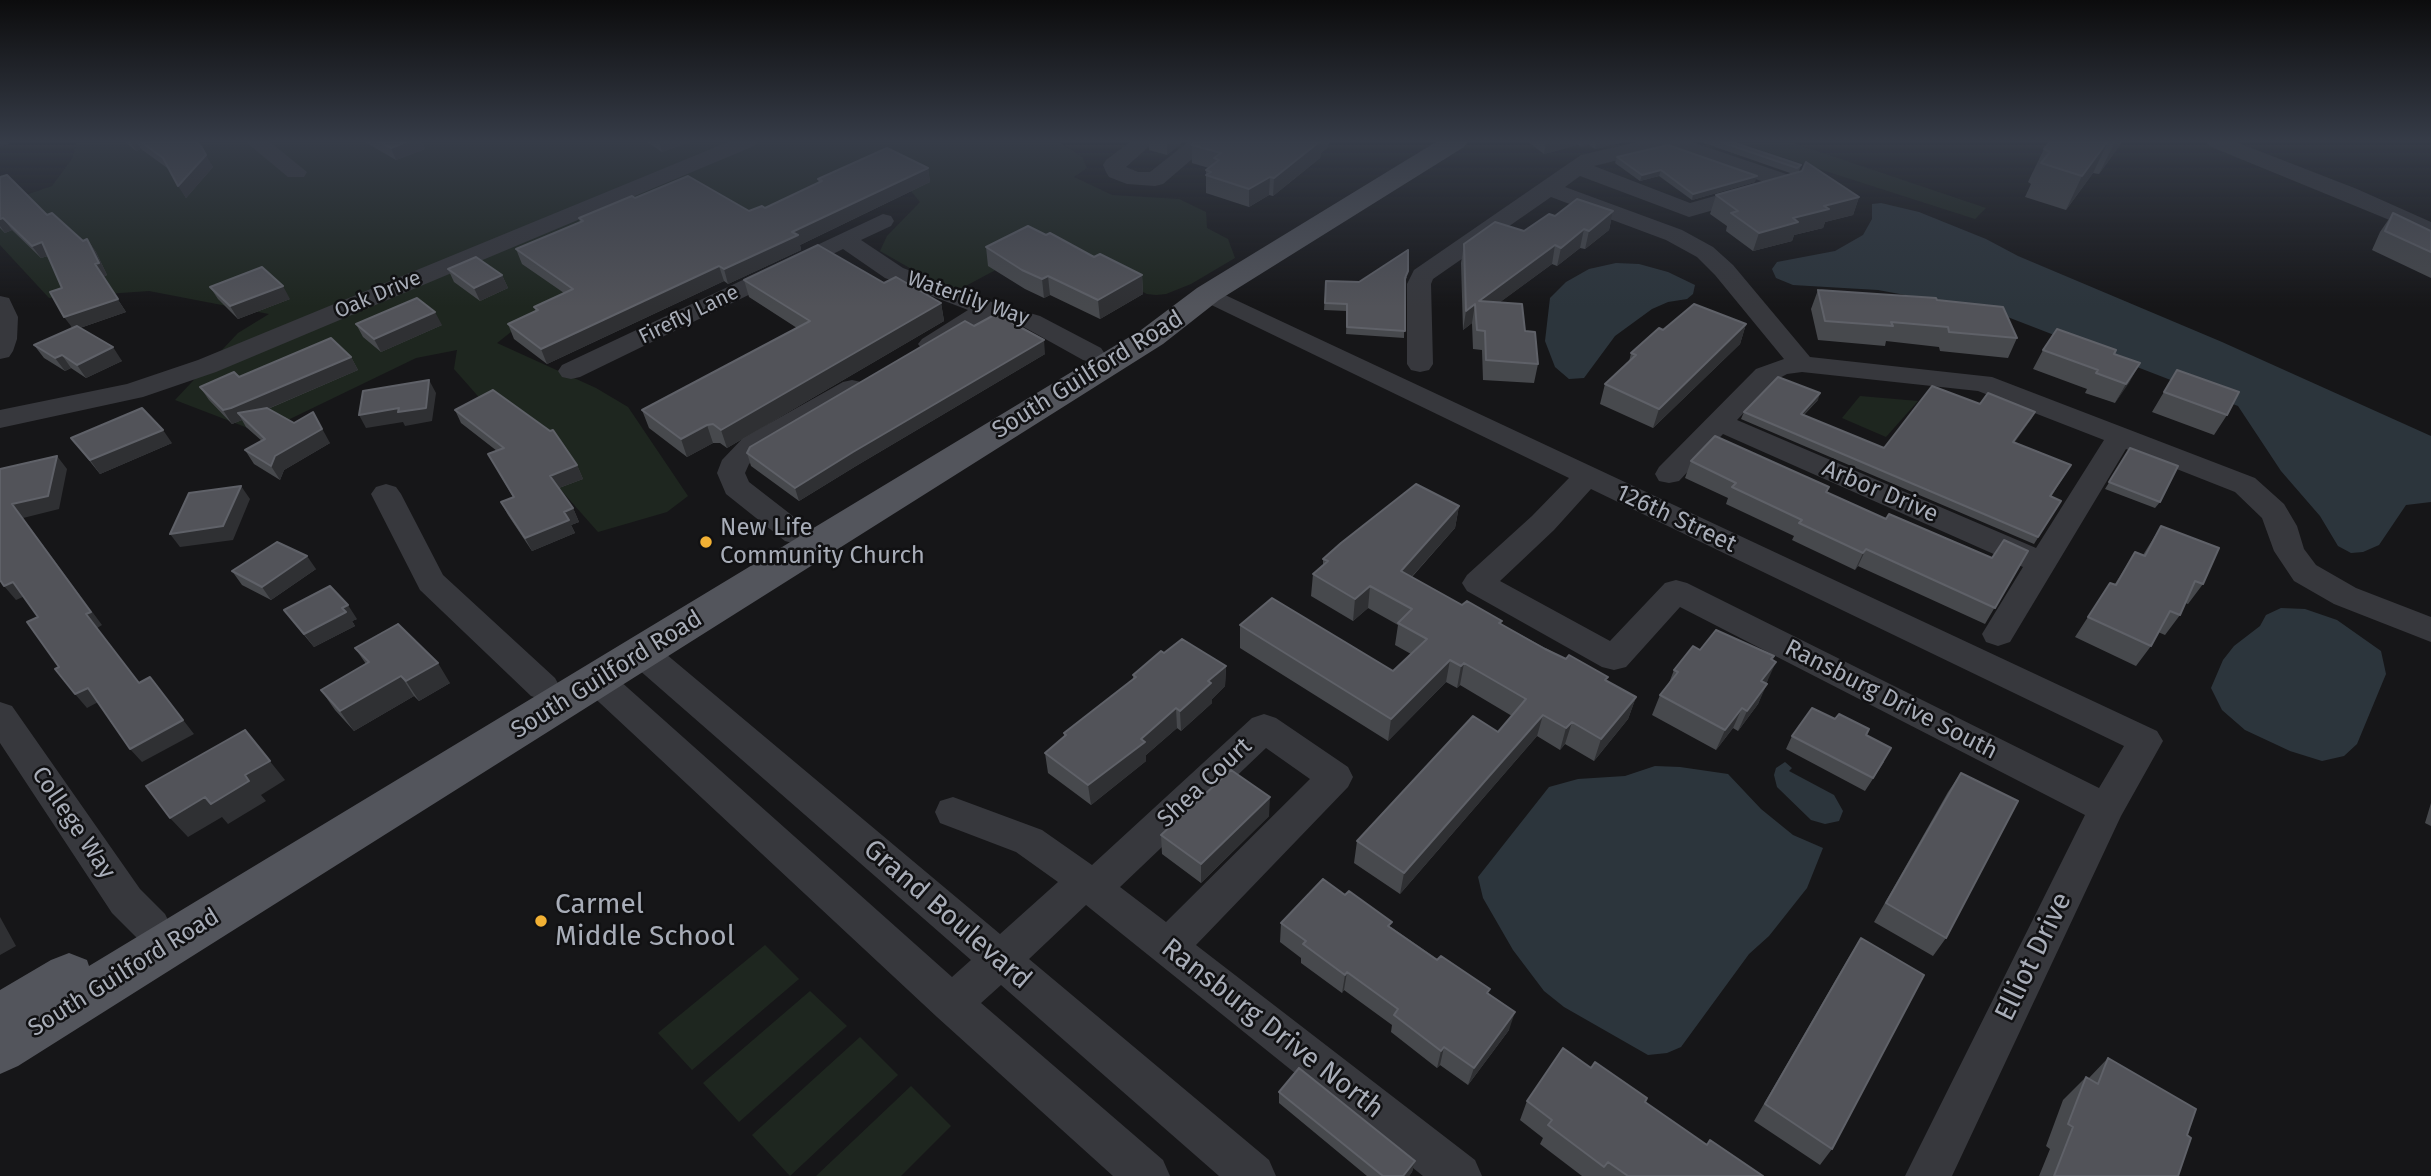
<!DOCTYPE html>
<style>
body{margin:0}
canvas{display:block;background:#161618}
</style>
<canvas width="2431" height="1176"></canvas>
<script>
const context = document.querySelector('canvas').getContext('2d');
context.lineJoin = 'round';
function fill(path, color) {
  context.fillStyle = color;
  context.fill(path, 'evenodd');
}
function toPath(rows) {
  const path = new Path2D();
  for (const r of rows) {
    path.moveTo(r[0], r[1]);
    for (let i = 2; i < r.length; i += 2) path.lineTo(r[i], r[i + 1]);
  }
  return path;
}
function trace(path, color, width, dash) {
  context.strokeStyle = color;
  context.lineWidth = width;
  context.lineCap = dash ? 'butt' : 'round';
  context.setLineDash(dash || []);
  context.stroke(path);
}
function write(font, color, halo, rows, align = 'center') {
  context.font = font + ' "Fira Sans",sans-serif';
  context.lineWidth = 5;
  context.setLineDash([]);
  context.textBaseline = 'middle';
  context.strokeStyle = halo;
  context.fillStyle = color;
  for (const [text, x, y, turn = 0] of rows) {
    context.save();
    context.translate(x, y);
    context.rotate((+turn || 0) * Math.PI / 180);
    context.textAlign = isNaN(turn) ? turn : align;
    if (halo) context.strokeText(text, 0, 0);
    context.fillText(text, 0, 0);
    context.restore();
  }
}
fill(toPath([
 [77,142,1059,142,1082,157,1087,168,1074,177,1112,195,1179,199,1206,212,1207,228,1228,239,1235,258,1191,284,1166,294,1156,295,1147,294,1046,243,960,289,929,279,880,251,887,236,920,202,885,160,516,328,497,343,596,388,628,407,688,496,667,512,598,532,454,369,457,350,416,358,261,433,175,400,238,333,269,314,149,291,49,298,0,245,0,204,52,186,72,159],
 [1735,142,1790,142,1986,208,1975,219],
 [1860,396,1918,401,1886,437,1842,418],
 [765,945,799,979,692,1070,658,1033],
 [810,991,847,1026,739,1122,703,1083],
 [860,1037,898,1075,790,1176,752,1135],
 [911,1086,951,1126,901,1176,816,1176]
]), '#1e261f');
fill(toPath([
 [1881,203,1919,212,1986,239,2018,256,2222,342,2431,436,2431,502,2406,505,2379,545,2363,552,2351,553,2338,546,2320,516,2281,471,2238,406,1992,311,1878,290,1793,285,1776,278,1772,269,1777,262,1835,251,1863,235,1872,219,1872,204],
 [1616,263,1639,264,1668,272,1695,285,1693,294,1687,299,1668,302,1652,309,1615,336,1584,378,1569,379,1555,367,1545,341,1550,298,1566,282,1589,269],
 [2281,608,2305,609,2337,620,2381,651,2386,674,2357,744,2344,756,2322,761,2290,751,2245,730,2222,710,2211,688,2223,660,2234,646,2260,626,2266,615],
 [1785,762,1792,768,1789,771,1834,795,1843,811,1839,821,1825,824,1811,820,1777,787,1774,775,1776,768],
 [1655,766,1680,767,1728,774,1761,809,1793,835,1823,848,1807,888,1769,936,1749,954,1681,1047,1667,1053,1648,1055,1564,1007,1544,991,1513,950,1483,898,1478,877,1549,787,1578,779,1625,776]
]), '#2c353c');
fill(toPath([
 [246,142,270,142,307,172,304,177,288,177,246,142],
 [728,142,757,142,754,146,216,372,143,397,0,428,0,410,127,384,198,360,728,142],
 [1130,142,1154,142,1126,167,1138,172,1150,172,1188,142,1212,142,1163,184,1155,186,1127,184,1109,177,1106,172,1103,165,1106,160,1130,142],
 [1637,142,1692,142,1795,177,1798,182,1795,187,1689,217,1580,176,1565,187,1682,230,1713,247,1733,265,1810,357,1992,377,2255,478,2284,504,2297,526,2304,549,2316,565,2356,588,2431,617,2431,642,2334,604,2294,581,2274,551,2262,518,2235,492,2126,449,2010,642,1998,646,1986,642,1982,634,2023,567,1723,434,1679,481,1669,483,1659,481,1655,474,1659,467,1756,369,1784,359,1715,275,1697,257,1666,240,1551,197,1433,279,1431,284,1433,364,1429,370,1420,372,1411,370,1407,364,1407,284,1414,270,1581,155,1637,142],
 [1667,148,1764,182,1690,203,1594,166,1667,148],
 [1802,372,1978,391,2104,440,2036,548,1737,420,1774,381,1787,374,1802,372],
 [2206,142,2236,142,2357,189,2431,222,2431,237,2209,146,2206,142],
 [883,214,891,216,894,221,891,226,861,240,903,268,985,300,1040,316,1101,348,1105,354,1101,360,1092,362,1083,360,1022,326,991,317,940,349,931,352,922,349,918,344,922,339,968,310,885,278,843,249,580,377,571,379,562,377,558,371,562,365,883,214],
 [1208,287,2157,731,2163,741,2121,816,1952,1176,1905,1176,2085,815,1680,607,1626,667,1614,670,1602,667,1467,591,1462,583,1467,575,1532,516,1569,478,1199,299,1196,294,1199,289,1208,287],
 [1591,489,2124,746,2099,788,1687,583,1676,580,1665,583,1610,641,1500,581,1554,530,1591,489],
 [0,296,9,298,18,317,17,339,13,351,9,357,0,359,0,296],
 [852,380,861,382,865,388,861,394,763,450,749,464,745,473,749,482,807,527,811,534,807,541,796,544,785,541,726,494,717,473,722,460,743,438,843,382,852,380],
 [386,484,396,487,401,494,443,575,555,678,560,687,555,696,543,700,531,696,420,590,371,494,376,487,386,484],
 [642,641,654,644,1000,934,1058,882,1016,852,940,823,935,812,940,801,953,797,1042,830,1092,865,1252,718,1264,714,1276,718,1348,767,1353,777,1348,787,1196,945,1475,1160,1482,1176,1423,1176,1086,905,1029,959,1269,1160,1276,1176,1219,1176,1001,985,981,1003,1163,1160,1170,1176,1113,1176,937,1017,586,690,581,681,586,672,598,668,610,672,952,977,971,960,630,662,625,653,630,644,642,641],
 [1266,748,1310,779,1166,922,1120,887,1266,748],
 [0,702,12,706,140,889,165,914,171,926,165,938,151,943,137,938,112,913,0,743,0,702]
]), '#37383d');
fill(toPath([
 [1436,142,1468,142,1464,147,1219,300,1163,344,18,1066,0,1074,0,990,51,960,69,953,87,960,89,966,1141,330,1197,288,1436,142]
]), '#53555c');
fill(toPath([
 [125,142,196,142,213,167,186,198,170,170,141,149,136,151],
 [365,142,422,142,425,149,396,160],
 [647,142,689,142,662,152],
 [1149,142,1183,142,1167,155,1149,150],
 [1194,142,1329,142,1328,147,1321,153,1320,158,1273,196,1269,195,1249,207,1206,193,1206,170,1209,168,1192,163,1192,145],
 [1528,142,1624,142,1595,149,1589,145,1581,147,1578,145,1544,154],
 [1701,142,1732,142,1801,165,1799,171,1796,173,1859,197,1853,215,1825,222,1823,228,1794,235,1792,241,1753,251,1726,231,1727,226,1710,214,1716,195,1793,174],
 [2050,142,2122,142,2099,174,2093,173,2066,210,2025,197,2031,184,2028,182,2044,149],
 [1617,157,1755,182,1692,200,1659,176,1640,181,1615,163],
 [928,168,930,182,800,245,801,250,728,284,724,281,547,364,514,339,508,324,536,312,534,307,564,293,522,264,516,249,580,222,579,218,635,198,749,211,765,208,819,183,818,179],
 [0,177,47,215,83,241,87,239,96,252,107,275,103,277,126,312,80,328,122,361,86,378,71,368,65,371,44,358,34,345,72,328,62,288,48,256,41,258,12,230,5,233,0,228],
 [1613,211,1609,230,1585,249,1580,248,1557,266,1552,264,1500,302,1525,331,1538,364,1534,383,1483,380,1482,350,1473,349,1472,323,1463,330,1461,263,1464,244,1524,231,1555,216],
 [2393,213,2431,231,2431,278,2372,250,2380,232],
 [1046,235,1094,257,1142,275,1143,294,1100,319,1050,295,1044,298,1025,289,988,266,986,247],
 [448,269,502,275,508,288,480,301,454,282],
 [1407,277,1405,282,1404,338,1346,334,1347,311,1324,310,1326,281,1359,282],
 [744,280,884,283,941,303,944,321,727,448,720,443,713,443,687,457,649,428,642,410,797,328,749,297],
 [210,287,290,299,238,319,218,299],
 [1818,290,1937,300,2017,338,2008,358,1940,351,1939,347,1886,341,1885,346,1818,340,1811,309],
 [356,324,442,325,381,352,363,337],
 [1746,324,1740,344,1653,428,1600,404,1605,384,1629,362,1631,353,1663,330],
 [974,326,1045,354,856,466,799,501,751,466,747,453],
 [2043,350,2114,354,2140,363,2115,403,2085,393,2087,389,2033,369],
 [351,357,358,370,268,409,330,443,284,470,280,480,254,464,245,450,262,441,246,427,242,420,232,424,209,400,200,387,239,377],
 [2177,370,2227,415,2214,435,2152,412],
 [1818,400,1804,415,1884,448,1980,404,2032,418,2014,442,2071,465,2051,497,2061,501,2034,544,1741,419,1744,412],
 [455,410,577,465,583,479,559,488,573,508,579,522,571,525,575,533,532,551,508,515,501,502,513,497,488,454,497,451,461,423],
 [71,438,172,443,100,474],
 [2130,448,2160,502,2155,508,2105,489],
 [1691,461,1829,487,1827,492,1886,519,1992,558,2028,551,1985,624,1858,566,1855,570,1792,540,1794,536,1726,504,1728,498,1685,478],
 [1459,506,1455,528,1412,577,1462,605,1502,621,1501,624,1636,697,1628,719,1594,761,1565,744,1560,750,1537,736,1400,894,1354,863,1357,841,1498,732,1512,716,1460,685,1457,688,1446,682,1388,741,1240,648,1240,625,1393,671,1411,654,1395,645,1398,625,1368,608,1353,621,1311,596,1313,574,1323,566,1323,559],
 [2161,526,2203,584,2188,604,2185,603,2180,615,2165,635,2158,632,2151,646,2136,666,2075,637,2110,583,2115,584,2135,552,2143,555],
 [316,569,271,600,242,585,232,571],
 [284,610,357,619,352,621,355,626,314,647,294,623],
 [355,648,450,683,419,701,414,696,354,731,335,710,321,690,366,664],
 [1700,650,1774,656,1767,682,1758,704,1738,731,1733,728,1716,750,1652,715,1660,695,1669,683,1674,670],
 [1164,653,1226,666,1225,686,1212,699,1212,703,1181,731,1177,728,1146,755,1146,761,1091,805,1048,773,1045,753,1064,737,1064,733,1133,679,1133,675],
 [1866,735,1884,762,1865,791,1786,749,1792,736],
 [1961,773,1946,938,1933,956,1874,922,1948,792],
 [2431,803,2431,826,2425,823],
 [1269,816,1201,883,1162,854,1161,835],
 [1281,923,1391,927,1488,994,1509,1030,1468,1085,1440,1065,1437,1068,1391,1032,1392,1025,1344,990,1342,993,1301,963,1301,958,1280,942],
 [1861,938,1832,1149,1820,1165,1754,1121,1849,957],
 [2108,1058,2187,1135,2178,1176,2039,1176,2050,1149,2046,1146,2063,1100,2086,1077,2088,1079],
 [1591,1068,1647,1098,1645,1102,1707,1145,1763,1176,1582,1176,1540,1144,1543,1138,1520,1120,1527,1101],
 [1279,1092,1415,1161,1412,1172,1409,1176,1367,1176,1279,1103]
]), '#47494d');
fill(toPath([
 [0,142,8,142,9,144,0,147],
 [131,142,137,142,141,149,136,151],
 [406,142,422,142,425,149,396,160,391,148],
 [659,142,689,142,662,152],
 [1167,142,1183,142,1167,155],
 [1317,142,1329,142,1328,147,1321,153,1320,158,1273,196,1274,178],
 [1546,142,1578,142,1578,145,1544,154],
 [1582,142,1590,142,1589,145,1581,147],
 [1596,142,1624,142,1595,149],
 [2108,142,2093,173,2066,210,2082,176],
 [2115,142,2122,142,2099,174],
 [206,155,213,167,186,198,178,186],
 [928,168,930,182,800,245,801,250,728,284,724,269,792,232],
 [1661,170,1659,176,1640,181,1642,175],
 [1757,176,1755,182,1692,200,1693,194],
 [1270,177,1269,195,1249,207,1249,189],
 [1859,197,1853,215,1825,222,1823,228,1794,235,1792,241,1753,251,1759,233,1824,206],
 [1613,211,1609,230,1585,249,1589,231],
 [3,218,12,230,5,233,0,226,0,219],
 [1584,229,1580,248,1557,266,1561,248],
 [87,239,96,252,107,275,103,277,126,312,74,330,64,317,95,264],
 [42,242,51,255,41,258,32,246],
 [1555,245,1552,264,1476,320,1479,301],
 [719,266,724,281,547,364,541,349],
 [502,275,508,288,480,301,474,288],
 [1142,275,1143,294,1100,319,1098,300],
 [1048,276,1050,295,1044,298,1042,279],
 [283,286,290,299,238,319,230,306],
 [941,303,944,321,727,448,721,430],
 [1475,304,1472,323,1463,330,1466,311],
 [435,312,442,325,381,352,374,339],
 [1746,324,1740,344,1653,428,1659,409],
 [1044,340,1045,354,856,466,799,501,795,488,853,452],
 [113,347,122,361,86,378,77,365],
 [62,355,71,368,65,371,55,358],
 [351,357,358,370,244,419,238,413,242,420,232,424,223,410],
 [2140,363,2129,383,2115,403,2126,384],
 [429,380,436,393,432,421,405,426,403,422,366,428,359,415],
 [1820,393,1818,400,1798,420,1801,414],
 [313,412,330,443,284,470,280,480,271,466,275,456],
 [2035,412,2032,418,2010,449,2013,442],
 [707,425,713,443,687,457,681,439],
 [163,430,172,443,100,474,90,460],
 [57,456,67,469,59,509,23,518,102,625,97,628,151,696,86,614,12,504],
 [577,465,583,479,556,489,550,476],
 [241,486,250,499,233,540,180,547,170,534],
 [1459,506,1455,528,1397,593,1401,571],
 [573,508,579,522,571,525,575,533,532,551,525,538,564,512],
 [1866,549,1858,566,1855,570,1863,553],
 [307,556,316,569,271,600,262,587],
 [13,582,25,596,16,600,4,586],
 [1370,586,1368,608,1353,621,1355,599],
 [348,605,357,619,352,621,355,626,314,647,304,634],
 [1774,656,1765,675,1776,662,1767,682,1753,701,1771,659],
 [1450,660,1446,682,1388,741,1391,719],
 [438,663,450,683,419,701,406,681],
 [1464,663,1460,685,1457,688,1461,666],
 [1226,666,1225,686,1212,699,1212,703,1181,731,1180,711,1208,681],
 [401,676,414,696,354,731,340,711],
 [150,677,194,734,142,762,130,749],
 [1767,684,1758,704,1738,731,1747,711],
 [88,688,100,701,87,708,75,694],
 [1636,697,1628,719,1594,761,1601,739],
 [1176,708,1177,728,1146,755,1146,761,1091,805,1088,785],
 [1742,708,1733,728,1716,750,1725,730],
 [1543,715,1537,736,1400,894,1404,873],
 [1572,722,1565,744,1560,750,1566,728],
 [245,730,285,780,261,795,266,801,228,824,222,817,188,837,170,818,245,775],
 [1270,797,1269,816,1201,883,1201,864],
 [0,917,16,946,0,955],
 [1347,972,1344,990,1342,993,1345,975],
 [1515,1012,1509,1030,1468,1085,1474,1068],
 [1444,1047,1440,1065,1437,1068,1441,1051],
 [1415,1161,1412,1172,1409,1176,1403,1176]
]), '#2f3033');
const building = toPath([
 [141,142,196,142,201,146,206,155,178,186,163,158,141,142],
 [380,142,406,142,391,148,380,142],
 [1194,142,1319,142,1274,178,1270,177,1249,189,1206,175,1211,172,1206,170,1219,160,1214,158,1221,153,1192,145,1194,142],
 [1721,142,1732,142,1801,165,1797,168,1721,142],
 [2050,142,2107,142,2082,176,2041,163,2050,152,2044,149,2050,142],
 [1668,145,1757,176,1693,194,1661,170,1642,175,1617,157,1668,145],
 [887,148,928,168,792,232,798,235,724,269,719,266,541,349,508,324,538,310,534,307,573,289,516,249,583,221,579,218,632,196,635,198,688,176,749,211,762,206,765,208,822,181,818,179,887,148],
 [1806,162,1859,197,1824,206,1829,209,1793,218,1798,222,1759,233,1731,213,1738,211,1716,195,1802,171,1806,162],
 [7,175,47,215,52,213,83,241,87,239,99,263,95,264,118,299,64,317,50,292,62,288,42,242,32,246,3,218,0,219,0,177,7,175],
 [1577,199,1613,211,1589,231,1584,229,1561,248,1555,245,1479,301,1522,304,1525,331,1535,332,1538,364,1486,360,1485,331,1477,330,1475,304,1466,311,1464,244,1495,222,1524,231,1549,214,1555,216,1577,199],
 [2393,213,2431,231,2431,252,2385,231,2393,213],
 [1028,226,1046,235,1050,233,1094,257,1100,254,1142,275,1098,300,1048,276,1042,279,1022,270,986,247,1028,226],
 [818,245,884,283,896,277,941,303,721,430,713,424,707,425,681,439,642,410,810,321,744,280,818,245],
 [1408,250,1408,271,1405,278,1405,331,1347,327,1347,304,1325,303,1326,281,1359,282,1408,250],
 [476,257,502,275,474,288,448,269,476,257],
 [262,267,283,286,230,306,210,287,262,267],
 [1818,290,1936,298,1937,300,2003,307,2017,338,1949,332,1948,327,1891,322,1893,326,1825,321,1818,290],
 [417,298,435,312,374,339,356,324,417,298],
 [1694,304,1746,324,1659,409,1605,384,1636,355,1631,353,1659,328,1663,330,1694,304],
 [996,314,1044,340,853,452,795,488,747,453,750,447,965,321,974,326,996,314],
 [77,326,113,347,77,365,62,355,55,358,34,345,77,326],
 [2057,329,2116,350,2114,354,2140,363,2126,384,2096,373,2098,370,2043,350,2057,329],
 [331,338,351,357,231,408,223,410,200,387,234,372,239,377,331,338],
 [2177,370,2239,392,2227,415,2164,392,2177,370],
 [1778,377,1820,393,1801,414,1884,448,1932,386,1980,404,1988,393,2035,412,2013,442,2071,465,2050,496,2061,501,2038,537,1744,412,1778,377],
 [429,380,426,408,398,412,399,408,359,415,363,391,429,380],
 [493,390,550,431,553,430,577,465,550,476,573,508,564,512,569,520,525,538,501,502,514,497,488,454,504,448,455,410,493,390],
 [142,408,163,430,90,460,71,438,142,408],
 [267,408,294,423,313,412,322,429,275,456,271,466,245,450,265,439,238,413,267,408],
 [1715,436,1829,487,1826,492,1886,519,1889,514,1992,558,2004,540,2028,551,1995,608,1866,549,1863,553,1799,523,1802,520,1732,487,1736,483,1691,461,1715,436],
 [2130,448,2178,466,2160,502,2109,482,2130,448],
 [57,456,48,496,12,504,91,612,86,614,139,683,150,677,183,720,130,749,88,688,75,694,55,669,59,667,27,622,38,617,13,582,4,586,0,580,0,469,57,456],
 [1416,484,1459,506,1401,571,1462,605,1467,601,1502,621,1499,623,1545,649,1566,659,1569,655,1608,677,1605,680,1636,697,1601,739,1572,722,1566,728,1543,715,1404,873,1357,841,1473,716,1498,732,1526,699,1464,663,1461,666,1450,660,1391,719,1240,625,1272,598,1393,671,1427,639,1398,623,1412,609,1370,586,1355,599,1313,574,1328,561,1323,559,1341,543,1416,484],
 [241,486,223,526,170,534,189,493,241,486],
 [2161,526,2219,548,2203,584,2195,581,2180,615,2170,611,2151,646,2088,617,2110,583,2116,585,2135,552,2145,556,2161,526],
 [277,542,307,556,262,587,232,571,277,542],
 [330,586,348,605,342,608,346,612,304,634,284,610,330,586],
 [398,624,438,663,406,681,401,676,340,711,321,690,369,662,355,648,398,624],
 [1716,630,1774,656,1771,659,1776,662,1761,681,1767,684,1747,711,1742,708,1725,730,1660,695,1678,672,1674,670,1693,646,1700,650,1716,630],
 [1182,639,1226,666,1208,681,1211,683,1180,711,1176,708,1141,739,1145,742,1088,785,1045,753,1066,735,1064,733,1136,677,1133,675,1161,651,1164,653,1182,639],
 [1812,708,1835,719,1839,714,1869,729,1866,735,1891,748,1873,778,1792,736,1812,708],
 [245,730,270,761,245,775,249,781,211,804,205,797,170,818,146,786,245,730],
 [1231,770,1270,797,1201,864,1161,835,1231,770],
 [1961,773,2018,801,1946,938,1886,903,1961,773],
 [1323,879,1345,895,1349,891,1392,922,1388,926,1437,960,1441,956,1490,989,1487,993,1515,1012,1474,1068,1444,1047,1441,1051,1394,1015,1398,1009,1347,972,1345,975,1303,944,1306,941,1281,923,1323,879],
 [1861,938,1924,975,1832,1149,1765,1104,1861,938],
 [1563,1048,1591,1068,1595,1062,1647,1098,1645,1102,1707,1145,1710,1140,1763,1176,1628,1176,1608,1162,1604,1167,1548,1125,1552,1120,1527,1101,1563,1048],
 [2108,1058,2196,1109,2187,1135,2191,1138,2178,1176,2054,1176,2073,1127,2068,1124,2086,1077,2098,1084,2108,1058],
 [1299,1068,1415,1161,1403,1176,1383,1176,1279,1092,1299,1068]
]);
fill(building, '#525359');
trace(building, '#5f6168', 2);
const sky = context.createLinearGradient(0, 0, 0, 307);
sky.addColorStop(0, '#0c0c0d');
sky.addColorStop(0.46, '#363c48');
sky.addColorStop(1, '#363c4800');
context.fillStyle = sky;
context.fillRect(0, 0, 2431, 307);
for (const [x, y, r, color] of [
 [706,542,7,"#f2b134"],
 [541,921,7,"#f2b134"]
]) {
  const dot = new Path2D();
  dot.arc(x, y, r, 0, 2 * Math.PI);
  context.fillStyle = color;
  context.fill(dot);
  trace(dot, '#111113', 2.5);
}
write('21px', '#a8adb8', '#111113', [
 ["Oak Drive",378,295,-23],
 ["Waterlily Way",968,299,19],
 ["Firefly Lane",689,315,-26]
]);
write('24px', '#a8adb8', '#111113', [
 ["South Guilford Road",1088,375,-32],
 ["Arbor Drive",1880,492,23],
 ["126th Street",1676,519,25],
 ["South Guilford Road",607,675,-32],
 ["Ransburg Drive South",1891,700,27],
 ["Shea Court",1205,783,-43],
 ["College Way",73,823,56],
 ["South Guilford Road",124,973,-32]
]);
write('24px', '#a8adb8', '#111113', [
 ["New Life",720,528],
 ["Community Church",720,556]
], 'left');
write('28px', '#a8adb8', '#111113', [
 ["Carmel",555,905],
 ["Middle School",555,937]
], 'left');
write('28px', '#a8adb8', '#111113', [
 ["Grand Boulevard",947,915,41],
 ["Elliot Drive",2034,957,-64],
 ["Ransburg Drive North",1272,1029,38]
]);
</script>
